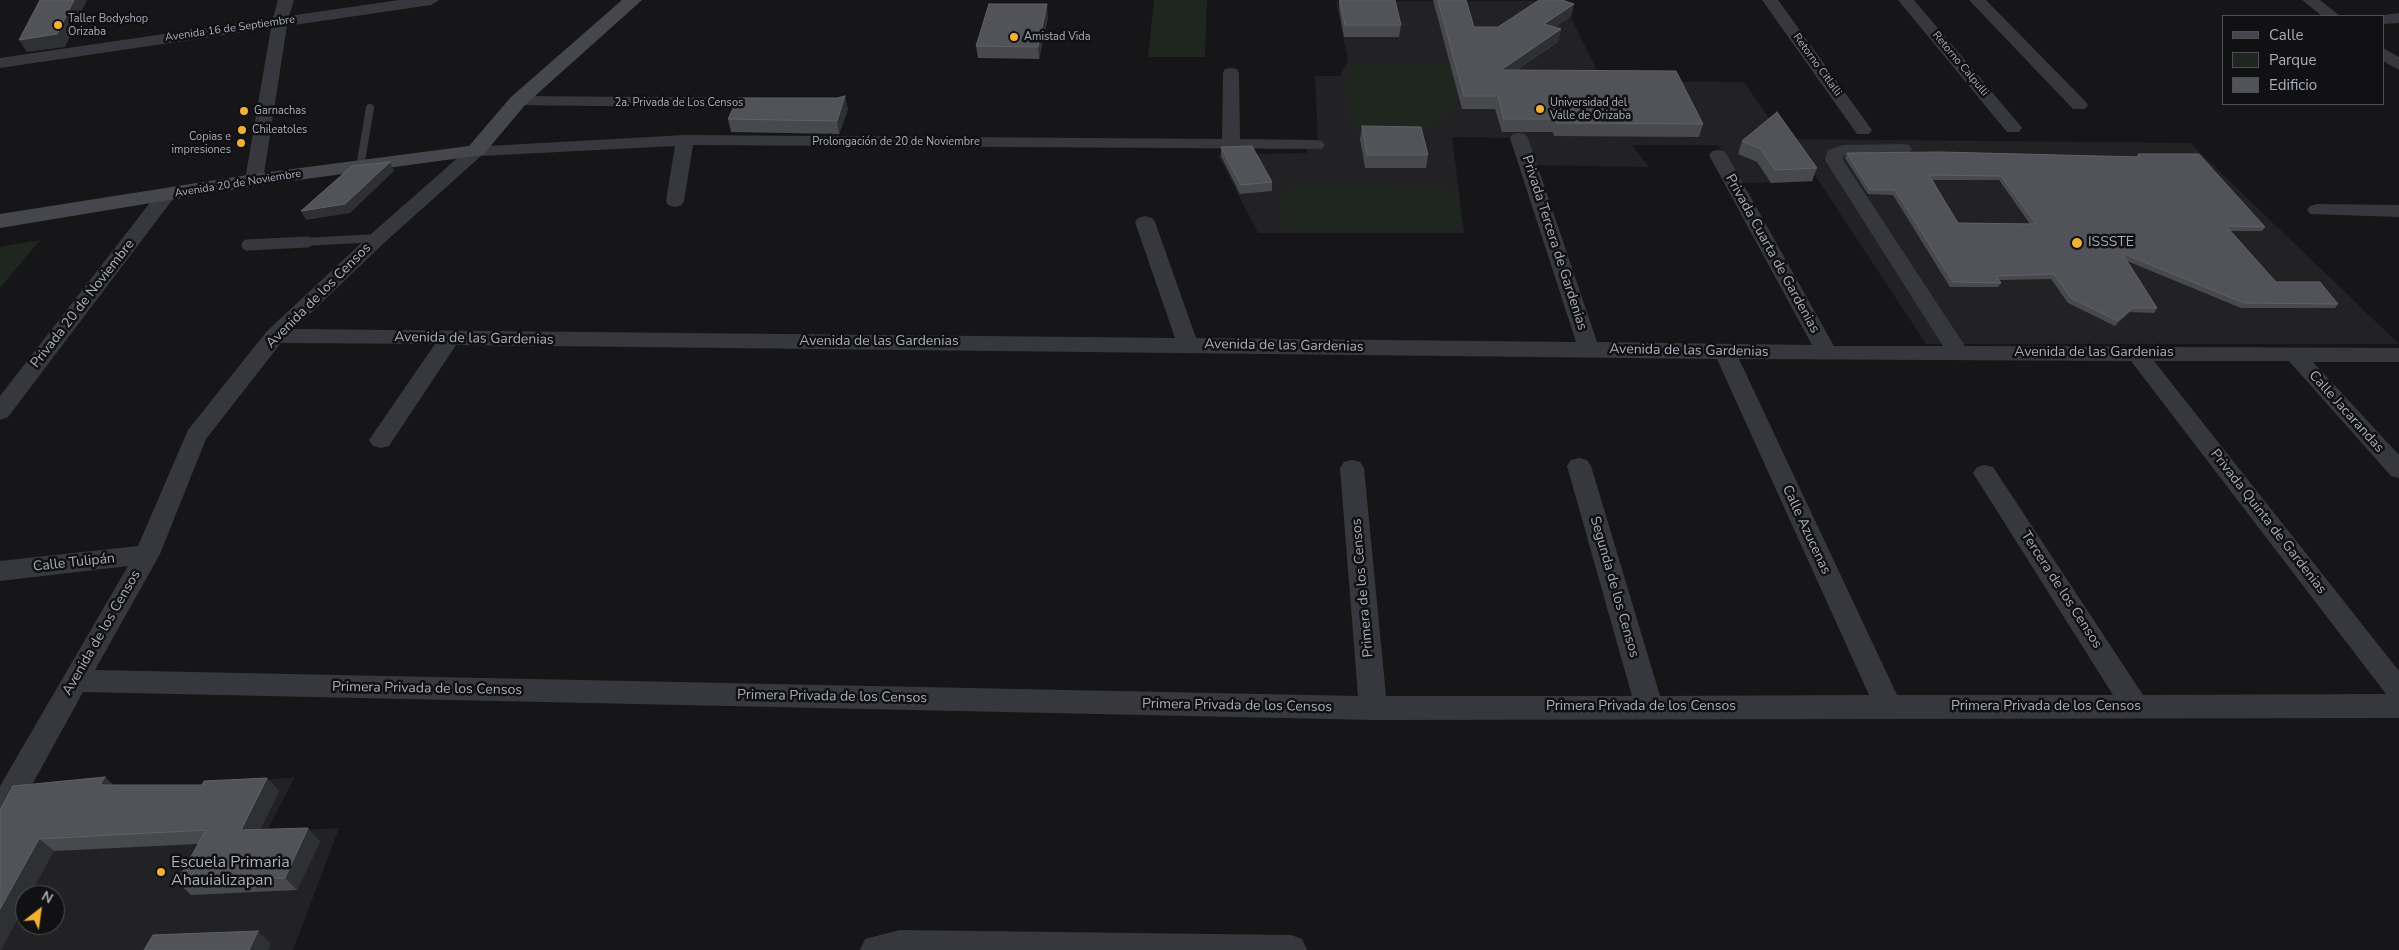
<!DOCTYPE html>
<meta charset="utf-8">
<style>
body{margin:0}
#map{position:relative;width:2399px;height:950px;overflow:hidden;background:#161618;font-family:"Nunito Sans",sans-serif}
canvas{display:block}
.legend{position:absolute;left:2222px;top:15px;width:162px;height:90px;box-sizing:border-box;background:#111113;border:1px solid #4d4f55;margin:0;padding:6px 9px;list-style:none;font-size:15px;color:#a8adb8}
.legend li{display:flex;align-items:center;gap:10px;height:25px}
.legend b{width:25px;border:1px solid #4d4f55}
.north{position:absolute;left:15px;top:885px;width:50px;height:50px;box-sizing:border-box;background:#111113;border:1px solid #4d4f55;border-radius:50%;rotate:30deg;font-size:14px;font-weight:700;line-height:20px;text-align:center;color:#a8adb8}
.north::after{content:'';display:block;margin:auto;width:18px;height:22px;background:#f2b134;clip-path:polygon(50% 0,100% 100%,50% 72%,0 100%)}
</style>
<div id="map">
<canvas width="2399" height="950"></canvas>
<ul class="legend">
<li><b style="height:6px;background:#45474d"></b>Calle</li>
<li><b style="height:14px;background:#1e261f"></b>Parque</li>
<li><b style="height:14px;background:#525359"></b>Edificio</li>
</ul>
<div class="north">N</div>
</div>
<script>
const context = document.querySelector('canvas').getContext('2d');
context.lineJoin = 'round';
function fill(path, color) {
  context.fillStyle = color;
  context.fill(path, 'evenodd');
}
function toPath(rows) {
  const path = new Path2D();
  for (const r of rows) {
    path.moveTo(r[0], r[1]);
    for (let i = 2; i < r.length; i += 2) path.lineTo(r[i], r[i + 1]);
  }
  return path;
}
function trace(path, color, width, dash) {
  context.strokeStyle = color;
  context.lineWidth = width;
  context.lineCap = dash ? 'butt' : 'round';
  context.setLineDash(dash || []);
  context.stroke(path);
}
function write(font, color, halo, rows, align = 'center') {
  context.font = font + ' "Nunito Sans",sans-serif';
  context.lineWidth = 5;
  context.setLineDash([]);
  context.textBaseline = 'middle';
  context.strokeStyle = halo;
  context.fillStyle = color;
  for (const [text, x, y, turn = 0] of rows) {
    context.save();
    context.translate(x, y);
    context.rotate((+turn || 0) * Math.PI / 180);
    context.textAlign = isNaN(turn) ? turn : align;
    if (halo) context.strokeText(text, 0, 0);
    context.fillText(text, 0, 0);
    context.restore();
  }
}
fill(toPath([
 [1336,1,1563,1,1602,81,1744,82,1814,182,1741,183,1718,145,1632,145,1649,167,1532,165,1524,138,1452,137,1464,233,1258,233,1218,155,1307,153,1306,141,1318,141,1315,76,1340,76,1348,61],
 [1791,139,2190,143,2399,344,1926,344],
 [295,777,266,832,339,828,293,950,0,950,0,849,119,794],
 [25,895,55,895,55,925,25,925]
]), '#222225');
fill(toPath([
 [1154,0,1207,0,1205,57,1148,57],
 [1356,63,1451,64,1488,92,1452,91,1456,109,1423,130,1352,130,1344,79],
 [1300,185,1449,188,1457,193,1463,223,1441,232,1288,230,1284,226,1281,200,1284,193],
 [40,240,0,288,0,247]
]), '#1e261f');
trace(toPath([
 [360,167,370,108],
 [284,243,378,238]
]), '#37383d', 8);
trace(toPath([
 [247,245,307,242]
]), '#37383d', 11);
fill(toPath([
 [278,0,294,0,289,16,399,0,439,0,431,5,287,26,263,180,261,184,254,186,247,184,245,180,271,28,0,68,0,58,273,18,278,0],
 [1762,0,1778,0,1872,130,1869,134,1857,134,1762,0],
 [1898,0,1914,0,2019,124,2022,128,2019,132,2007,132,1898,0],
 [1969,0,1986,0,2085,101,2088,105,2085,109,2073,109,1969,0],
 [2302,0,2320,0,2340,16,2322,16,2302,0],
 [2399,13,2399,23,2383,24,2383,16,2377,16,2399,13],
 [2383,48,2399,57,2399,70,2383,61,2383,48],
 [1231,68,1237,69,1239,73,1240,139,1316,140,1322,141,1325,145,1322,149,693,145,684,201,682,205,675,207,668,205,666,201,675,146,481,156,385,242,294,329,1175,338,1135,222,1138,218,1145,216,1152,218,1155,222,1196,338,1576,342,1510,138,1513,134,1519,133,1525,134,1528,138,1597,342,1812,345,1709,155,1712,151,1718,150,1724,151,1727,155,1834,346,1943,346,1825,160,1828,150,1843,145,1903,144,1909,145,1912,149,1909,153,1846,155,1843,157,1843,160,1965,346,2399,348,2399,362,2313,362,2399,455,2399,478,2391,476,2289,361,2154,361,2399,671,2399,718,1373,720,83,692,11,823,0,827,0,786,128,566,0,581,0,561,138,546,188,430,267,331,371,234,470,147,685,135,1222,139,1223,73,1225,69,1231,68],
 [281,343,435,344,369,440,373,446,381,448,389,446,456,345,1717,359,1869,695,1660,696,1591,466,1587,460,1579,458,1571,460,1567,466,1632,696,1386,696,1364,468,1360,462,1352,460,1344,462,1340,468,1358,696,95,670,160,554,206,439,281,343],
 [1739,359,2131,361,2386,694,2143,695,1993,467,1985,465,1977,467,1973,473,2113,695,1897,695,1739,359],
 [518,96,767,98,773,99,776,103,773,107,767,108,512,105,509,101,512,97,518,96],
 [166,189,173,191,175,195,173,199,8,417,0,420,0,396,159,191,166,189],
 [2317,204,2399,205,2399,217,2310,214,2307,210,2310,206,2317,204],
 [900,930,1291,935,1302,939,1307,950,860,950,865,939,900,930]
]), '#37383d');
fill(toPath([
 [622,0,642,0,525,105,483,155,254,186,0,228,0,214,254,174,469,146,511,97,622,0]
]), '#45474d');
fill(toPath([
 [1339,0,1371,0,1401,25,1399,37,1344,37,1339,8],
 [1433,0,1466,0,1474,27,1498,27,1574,4,1571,16,1555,27,1561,29,1558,42,1517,70,1703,124,1699,137,1554,136,1553,132,1502,132,1495,109,1462,109],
 [1048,17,1039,59,978,58,976,46],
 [848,109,839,134,731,132,728,119],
 [1362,126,1428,155,1426,168,1365,168,1360,139],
 [1742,141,1817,168,1812,181,1771,183,1757,162,1738,154],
 [1221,147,1272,182,1272,191,1240,194,1221,156],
 [1847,153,2136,157,2138,154,2265,227,2262,231,2230,231,2276,282,2338,304,2335,308,2241,308,2127,261,2157,308,2154,313,2130,312,2115,326,2068,303,2051,279,1999,280,2001,283,1998,287,1950,287,1893,195,1868,194,1845,158],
 [1931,180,1999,180,2030,224,1958,223],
 [267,778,279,791,260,830,320,841,297,890,191,895,177,882,198,844,54,851,0,810,114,785,202,785]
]), '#47494d');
fill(toPath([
 [74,0,87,0,65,47,27,52,19,40],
 [1047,4,1048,17,1039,59,1038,47],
 [1574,4,1571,16,1542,36,1544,24],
 [1561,29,1558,42,1499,83,1501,70],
 [845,96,848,109,839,134,837,121],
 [390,162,394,171,350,213,306,220,301,211],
 [2133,308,2130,312,2115,326,2118,321],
 [105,777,119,790,100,785],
 [267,778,279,791,254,843,241,830],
 [308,828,320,841,297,890,285,878],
 [39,839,54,851,30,895,25,895,25,905,1,950,0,950,0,909],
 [258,931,271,944,268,950,249,950]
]), '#2f3033');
const building = toPath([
 [40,0,74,0,57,34,19,40,40,0],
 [1340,0,1395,0,1401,25,1345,25,1340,0],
 [1438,0,1466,0,1474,27,1498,27,1539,0,1562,0,1574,4,1544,24,1561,29,1501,70,1676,71,1703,124,1557,123,1555,119,1504,119,1498,96,1464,96,1438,0],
 [989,4,1047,4,1038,47,976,46,989,4],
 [845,96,837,121,728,119,738,98,837,98,845,96],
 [1777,112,1817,168,1775,170,1761,149,1742,141,1777,112],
 [1362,126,1421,127,1428,155,1367,155,1362,126],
 [1252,146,1272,182,1241,185,1221,147,1252,146],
 [1940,152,2140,157,2138,154,2199,154,2265,227,2226,226,2276,282,2320,282,2338,304,2244,303,2122,253,2157,308,2133,308,2118,321,2071,298,2054,274,1996,276,2001,283,1953,282,1895,190,1870,190,1847,153,1940,152],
 [1929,175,2001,176,2036,224,1958,223,1929,175],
 [390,162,345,204,301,211,352,166,390,162],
 [105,777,100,785,202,785,204,781,267,778,241,830,308,828,285,878,177,882,206,830,39,839,0,909,0,810,13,786,105,777],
 [258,931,249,950,144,950,153,935,258,931]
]);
fill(building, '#525359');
trace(building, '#5f6168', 1);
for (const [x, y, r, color] of [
 [58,25,5,"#f2b134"],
 [1014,37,5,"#f2b134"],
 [1540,109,5,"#f2b134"],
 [244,111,5,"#f2b134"],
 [242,130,5,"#f2b134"],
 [241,143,5,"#f2b134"],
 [2077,243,6,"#f2b134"],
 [161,872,5,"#f2b134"]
]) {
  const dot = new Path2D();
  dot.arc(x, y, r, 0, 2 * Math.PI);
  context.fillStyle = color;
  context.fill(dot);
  trace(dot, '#111113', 2);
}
write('11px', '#a8adb8', '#111113', [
 ["Taller Bodyshop",68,19],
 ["Orizaba",68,32],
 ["Amistad Vida",1024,37],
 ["Universidad del",1550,103],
 ["Valle de Orizaba",1550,116],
 ["Garnachas",254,111],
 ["Chileatoles",252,130],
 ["Copias e",231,137,"right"],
 ["impresiones",231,150,"right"]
], 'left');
write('11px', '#a8adb8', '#111113', [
 ["Avenida 16 de Septiembre",230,29,-8],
 ["Retorno Calpulli",1960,64,50],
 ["Retorno Citlalli",1817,65,54],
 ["2a. Privada de Los Censos",679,103],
 ["Prolongación de 20 de Noviembre",896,142],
 ["Avenida 20 de Noviembre",238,184,-9]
]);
write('14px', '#a8adb8', '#111113', [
 ["Privada Tercera de Gardenias",1554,243,72],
 ["Privada Cuarta de Gardenias",1772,254,61],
 ["Avenida de los Censos",319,296,-45],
 ["Privada 20 de Noviembre",83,304,-52],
 ["Avenida de las Gardenias",474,339,1],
 ["Avenida de las Gardenias",879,342],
 ["Avenida de las Gardenias",1284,346,1],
 ["Avenida de las Gardenias",1689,351,1],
 ["Avenida de las Gardenias",2094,353],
 ["Calle Jacarandas",2346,412,48],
 ["Privada Quinta de Gardenias",2268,522,52],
 ["Calle Azucenas",1806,530,65],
 ["Calle Tulipán",74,563,-6],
 ["Segunda de los Censos",1614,587,74],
 ["Primera de los Censos",1363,588,-95],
 ["Tercera de los Censos",2061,590,57],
 ["Avenida de los Censos",102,633,-60],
 ["Primera Privada de los Censos",427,689,1],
 ["Primera Privada de los Censos",832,697,1],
 ["Primera Privada de los Censos",1237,706,1],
 ["Primera Privada de los Censos",1641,707],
 ["Primera Privada de los Censos",2046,707]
]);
write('14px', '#a8adb8', '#111113', [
 ["ISSSTE",2088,243]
], 'left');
write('16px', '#a8adb8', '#111113', [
 ["Escuela Primaria",171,863],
 ["Ahauializapan",171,881]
], 'left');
</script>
